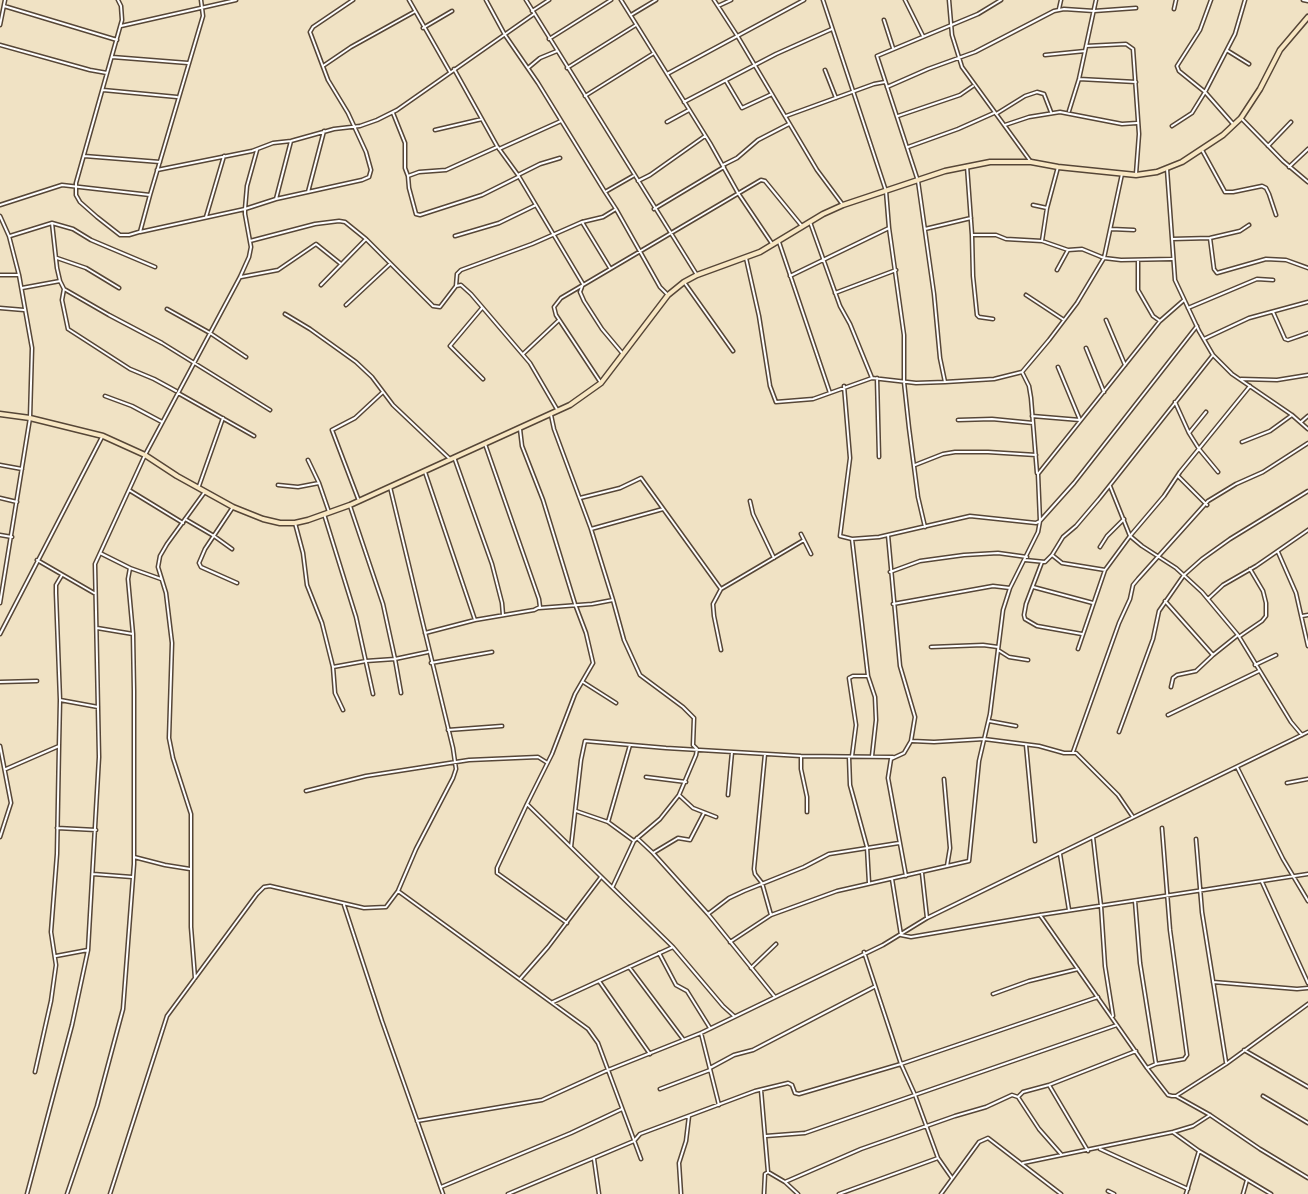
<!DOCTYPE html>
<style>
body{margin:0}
canvas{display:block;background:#f0e2c4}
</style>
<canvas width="1308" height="1194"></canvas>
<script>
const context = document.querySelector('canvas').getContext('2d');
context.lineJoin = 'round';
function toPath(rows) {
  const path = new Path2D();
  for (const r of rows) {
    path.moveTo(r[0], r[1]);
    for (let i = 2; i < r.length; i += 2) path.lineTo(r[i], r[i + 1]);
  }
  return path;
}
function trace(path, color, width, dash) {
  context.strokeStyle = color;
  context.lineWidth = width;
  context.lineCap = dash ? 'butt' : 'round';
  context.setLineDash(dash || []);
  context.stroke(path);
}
const street = toPath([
 [118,0,121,6,122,20,76,183,76,195,80,202,97,217,120,235,129,235,139,232],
 [409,0,450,72],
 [486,0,505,35,538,83,605,192],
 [526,0,697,275],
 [621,0,710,143,738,193,773,245],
 [714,0,738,37,817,170,843,205],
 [823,0,886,191,889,228,904,335,904,382,909,428,918,497,925,527],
 [905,0,923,36],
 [949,0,952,35,962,67,1031,162],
 [1303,0,1308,1],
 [4,6,117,40],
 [718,6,731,0],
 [1059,9,1061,0],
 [1174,9,1176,0],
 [532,11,549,0],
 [631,15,656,0],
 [884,20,893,48],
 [0,25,5,0],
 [121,26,236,0],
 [423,28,452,11],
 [549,39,611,0],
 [0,45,90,70,107,73],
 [1086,46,1126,44,1133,49,1139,134,1136,174],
 [1228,51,1249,64],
 [1045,55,1085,51],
 [112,57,188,63],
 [323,66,351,47,414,12],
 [528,68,540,58,557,51],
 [567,68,636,25],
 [454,69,497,146,518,175,583,284,580,292,584,301,602,329,623,354],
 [825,70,836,98],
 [667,74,804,0],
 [1079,79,1136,82],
 [726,81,742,108,772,94],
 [887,87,928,69,975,52,1054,11,1064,9,1094,11,1136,8],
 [103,90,177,97],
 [585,96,654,53],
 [684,102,776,54,832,29],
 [1069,111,1079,79,1096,0],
 [393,113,405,143,405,168,408,176],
 [996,114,1025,96,1037,92,1044,94,1051,112],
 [786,116,874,84,885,82],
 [898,116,960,95,973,86],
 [1241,118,1283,161,1308,182],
 [667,122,689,110],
 [1005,125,1029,117,1060,112,1122,124,1137,123],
 [1234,125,1205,92,1235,34,1245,0],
 [1172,126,1192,113,1205,92,1179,71,1177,66,1200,30,1211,0],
 [435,130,482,119],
 [1268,146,1291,122],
 [497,147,446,170,419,172,408,176,409,188,416,214,420,215,482,195,518,177],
 [908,147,958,129,994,113],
 [499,149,561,121],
 [257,150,247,186,245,209,276,199,362,180,369,177,371,170,366,152,348,113,328,80,310,32,313,27,353,0],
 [1202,150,1225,192,1233,192,1262,186,1266,188,1269,194,1276,215],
 [84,156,160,162],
 [723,165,737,158,758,140,789,124],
 [967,166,972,235,973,276,977,315,979,317,993,319],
 [1058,167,1047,208,1042,241,1068,250,1082,249,1104,258,1121,260,1172,259],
 [1289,167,1308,149],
 [1167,169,1175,280,1199,331,1213,355,1232,374,1292,415,1308,429],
 [157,170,252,151,273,143,291,141,334,129,360,126,377,120,397,110,534,14],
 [518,175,540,164,560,158],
 [638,181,650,175,705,136],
 [308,192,324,131],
 [150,195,203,16,201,0],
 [276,199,291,141],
 [0,205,62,185,150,195,140,232,245,209,245,214,251,247,249,257,240,277,145,455,95,564,99,757,88,950,72,1025,27,1194],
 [1033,205,1047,208],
 [616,209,605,192,633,176],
 [654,209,724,167],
 [0,216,9,236,19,275,32,348,30,418,0,603],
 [206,217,224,156],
 [582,222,610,268],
 [810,222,840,306,850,324,872,378],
 [52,223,57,268,60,281,64,289,62,300,68,329,130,369,154,379,176,391],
 [925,229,971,218],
 [1111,229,1134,230],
 [972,235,996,235,1006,239,1042,241],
 [10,236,52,223,73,229,91,240,155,267],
 [455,236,499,223,536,205],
 [1210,238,1214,269,1217,273,1266,259,1286,260,1308,268],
 [1172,239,1210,238,1240,231,1249,225],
 [250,241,315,224,339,221,345,222,366,239,433,306,440,307,456,286,461,285,471,294,530,363,558,411],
 [779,242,830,393],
 [57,258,86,268,119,288],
 [746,258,759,316,770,386,776,402,813,399,872,378,916,383,945,382,994,379,1022,372],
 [1138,260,1138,290,1153,316,1160,321],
 [1057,270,1068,250],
 [0,275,18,275],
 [790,276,889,228],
 [241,277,278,270,316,244,341,264],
 [684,282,733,351],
 [321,285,366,239],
 [456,286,457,274,461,270,532,244,582,222,603,217,616,209,660,287,667,294],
 [22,288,60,281],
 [64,289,109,315,162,343,270,410],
 [835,293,896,270],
 [1026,295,1064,320],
 [346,305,390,264],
 [0,308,24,310],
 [482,308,450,346,483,379],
 [1188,308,1257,279,1273,280],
 [167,309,210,333,246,357],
 [1273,312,1285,339,1288,340,1308,333],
 [285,314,310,329,356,362,372,377,393,405,450,459],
 [1106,320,1125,365],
 [1204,339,1249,318,1308,302],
 [1086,348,1104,392],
 [523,354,558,321],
 [877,378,879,457],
 [1241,379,1277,380,1308,375],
 [945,382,940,358,934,294,918,181,877,56,978,14,1001,0],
 [601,383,556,315,554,307,561,298,761,180,765,181,801,225],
 [844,386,850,458,840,536,852,539,879,537,970,516,1036,523,1040,521,1074,483,1197,326],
 [178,393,254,436],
 [105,396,132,406,162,422],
 [1175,402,1189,433,1199,449,1218,472],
 [551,415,554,429,591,529,613,600],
 [1032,416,1080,420,1058,367],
 [958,420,992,419,1033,423],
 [1301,422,1308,416],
 [520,429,522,446,543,500,575,604,586,633,593,663,575,694,552,754,527,804,673,947,723,1006,734,1016],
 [1189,433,1206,412],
 [1242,442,1270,431,1292,415],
 [454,457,492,564,502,603,503,615],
 [308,460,319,483],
 [0,465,22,469],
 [915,465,943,454,955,452,988,452,1036,455],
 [425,472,475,620],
 [1037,473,1031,398,1029,386,1022,372,1049,340,1077,303,1104,258,1122,174],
 [1178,476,1207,505],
 [278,485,298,487,319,483,329,512],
 [199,486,223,418],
 [1110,486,1130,536,1142,546,1176,568,1202,592,1238,635,1291,722,1302,735],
 [129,490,183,523],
 [0,498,17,502],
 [580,498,620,488,641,478,721,589,804,540,811,554],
 [359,501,332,430,355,418,383,392],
 [750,501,753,514,774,558],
 [233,507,205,549,199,563,201,567,237,583],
 [324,514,356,617,373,694],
 [185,519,214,536,232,549],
 [295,523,303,553,307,585,322,623,333,667,335,693,343,710],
 [591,529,663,509],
 [801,534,804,540],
 [0,535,12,537],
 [888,535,900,666,915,717,911,741,904,753,891,759,888,778,906,876],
 [852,539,868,676,875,697,876,720,872,756],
 [1100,547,1107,536,1124,519],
 [1278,552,1296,593,1308,646],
 [1052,555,1062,563,1105,570],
 [37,560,94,593],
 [1025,560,1045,562,1052,555,1063,537,1076,526,1099,499,1213,355],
 [1042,562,1026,604,1024,615,1025,619,1037,626,1082,634],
 [130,568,161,579],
 [890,572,920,561,964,555,998,553,1027,557],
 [1033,587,1093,603],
 [721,589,713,604,714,616,721,650],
 [1208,599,1223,585,1256,566,1308,530],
 [1165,601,1213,655],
 [893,604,993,586,1010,588],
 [539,608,592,604,613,600,624,640,640,675,683,707,694,718,693,745,697,749,696,755,679,795,660,819,634,841,613,886],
 [1302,616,1308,615],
 [97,628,133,634],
 [425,633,475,620,534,610,540,607,539,599,485,444],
 [0,634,102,437],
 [1240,636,1262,621,1266,616,1266,603,1263,591,1250,569],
 [931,647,983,645,998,647],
 [1078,649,1105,570,1130,536,1164,496,1180,472,1250,386],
 [998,650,1009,657,1028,660],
 [431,663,492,652],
 [1255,665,1276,655],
 [333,667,366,661,395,659,383,604,350,506],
 [0,682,37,681],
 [583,682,616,703],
 [1171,687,1173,678,1177,675,1196,671,1213,655,1238,635],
 [401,693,395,659,428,652],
 [60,700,98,707],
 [1168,715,1259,671],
 [989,721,1016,726],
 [448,730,502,726],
 [1119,732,1153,639,1159,611,1184,575,1202,559,1230,539,1308,491],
 [912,741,934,742,984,739,1039,746,1064,753,1076,753,1118,795,1133,817],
 [1026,745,1035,841],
 [0,746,11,803,0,837],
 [59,746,60,700,56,593,56,585,62,575],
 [1073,752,1119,623,1130,599,1133,585,1138,579,1208,501,1236,484,1263,472,1308,443],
 [765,754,754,869,755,874,762,883,771,915],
 [801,756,801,769,807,797,807,812],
 [852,756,856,725,849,678,853,676,868,676],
 [849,757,850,785,867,847,869,883],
 [1237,767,1283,859,1308,901],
 [6,769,59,746,57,854,51,932,56,965,51,1001,35,1072],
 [646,777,686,782],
 [944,779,950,848,947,866],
 [1287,783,1308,779],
 [306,791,366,776,469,760,538,757,546,762],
 [679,795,693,808,716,817],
 [728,795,732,752],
 [527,804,497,868,497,873,567,923],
 [576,811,608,822,634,841],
 [608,822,630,745],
 [57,828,96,830],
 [1093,837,1101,906,1105,966,1113,1016],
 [637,838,653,853,708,914,775,997],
 [1196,839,1202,912,1226,1062],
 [571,847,581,760,585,741,666,748,801,756,893,757],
 [653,853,678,838,690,840,704,813],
 [1060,854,1069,910],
 [134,857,165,865,190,869],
 [922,873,927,918],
 [93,874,132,877],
 [892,879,901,935,911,937,1040,915,1308,874],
 [1262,882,1308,983],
 [398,891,588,1029,598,1043,641,1159],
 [1135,901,1140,963,1156,1064],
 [344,905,382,1021,443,1194],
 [708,914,729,898,744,891,804,867,829,854,899,843],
 [1040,915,1147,1068,1168,1095,1172,1096,1176,1096,1226,1064,1308,1004],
 [730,942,771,915,837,891,969,861,979,761,990,714,1003,610,1010,588,1038,532,1040,521,1038,474,1160,321,1184,300],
 [864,952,901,1064,915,1095,938,1158,952,1178],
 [659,953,676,985,687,991,710,1028],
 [56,956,88,950],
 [629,967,683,1039],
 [751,968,776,944],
 [195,978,191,927,191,814,173,758,169,738,172,643,166,593,158,567,160,556,167,544,204,493],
 [520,979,548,947,601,877],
 [599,981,650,1054],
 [1213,982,1297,989,1308,988],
 [993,994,1029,981,1078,969],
 [553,1002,673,947],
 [701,1033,719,1105],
 [1244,1050,1308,1087],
 [710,1068,734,1055,753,1050,874,987],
 [1147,1068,1156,1064,1184,1059,1187,1055,1170,930,1162,828],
 [1049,1085,1088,1151],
 [660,1089,710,1070],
 [761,1090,768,1172],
 [1176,1096,1210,1115,1260,1149,1308,1178],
 [1263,1096,1308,1123],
 [1018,1097,1039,1129,1061,1154],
 [417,1121,542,1100,608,1070,701,1033,883,945,927,918,1308,732],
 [1174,1133,1199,1151,1271,1194],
 [766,1136,805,1133,1117,1025],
 [1100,1149,1188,1189],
 [594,1159,599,1194],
 [1023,1163,1173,1132,1193,1126,1210,1115],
 [785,1182,861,1149,955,1116,986,1107,1012,1095,1018,1097,1023,1092,1049,1085,1136,1051],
 [441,1187,571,1133,622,1109],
 [1108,1191,1114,1194],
 [67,1194,97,1106,123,1009,134,864,134,691,133,634,128,579,130,568,100,553],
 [110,1194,167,1016,257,894,264,887,270,886,364,908,386,907,398,891,416,849,453,778,456,769,453,748,390,487],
 [508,1194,634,1141,640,1134,648,1131,755,1091,788,1083,792,1085,795,1093,799,1094,901,1064,1098,997],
 [681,1194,679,1163,686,1141,689,1116],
 [764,1194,765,1174,768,1172,785,1182,798,1194],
 [839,1194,938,1158],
 [941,1194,979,1142,988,1138,1061,1194],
 [1186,1194,1199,1151],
 [1243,1194,1247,1180]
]);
const secondary = toPath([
 [0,414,30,418,103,436,145,455,177,476,233,507,263,519,280,523,295,523,308,520,350,505,570,405,601,383,668,295,684,282,697,275,760,252,823,214,843,205,945,171,990,162,1031,162,1058,167,1136,175,1157,172,1182,162,1223,135,1241,118,1260,89,1280,50,1308,17]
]);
trace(street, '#564637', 5);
trace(secondary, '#564637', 7);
trace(street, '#fff', 2);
trace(secondary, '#f8e7c3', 4);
</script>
